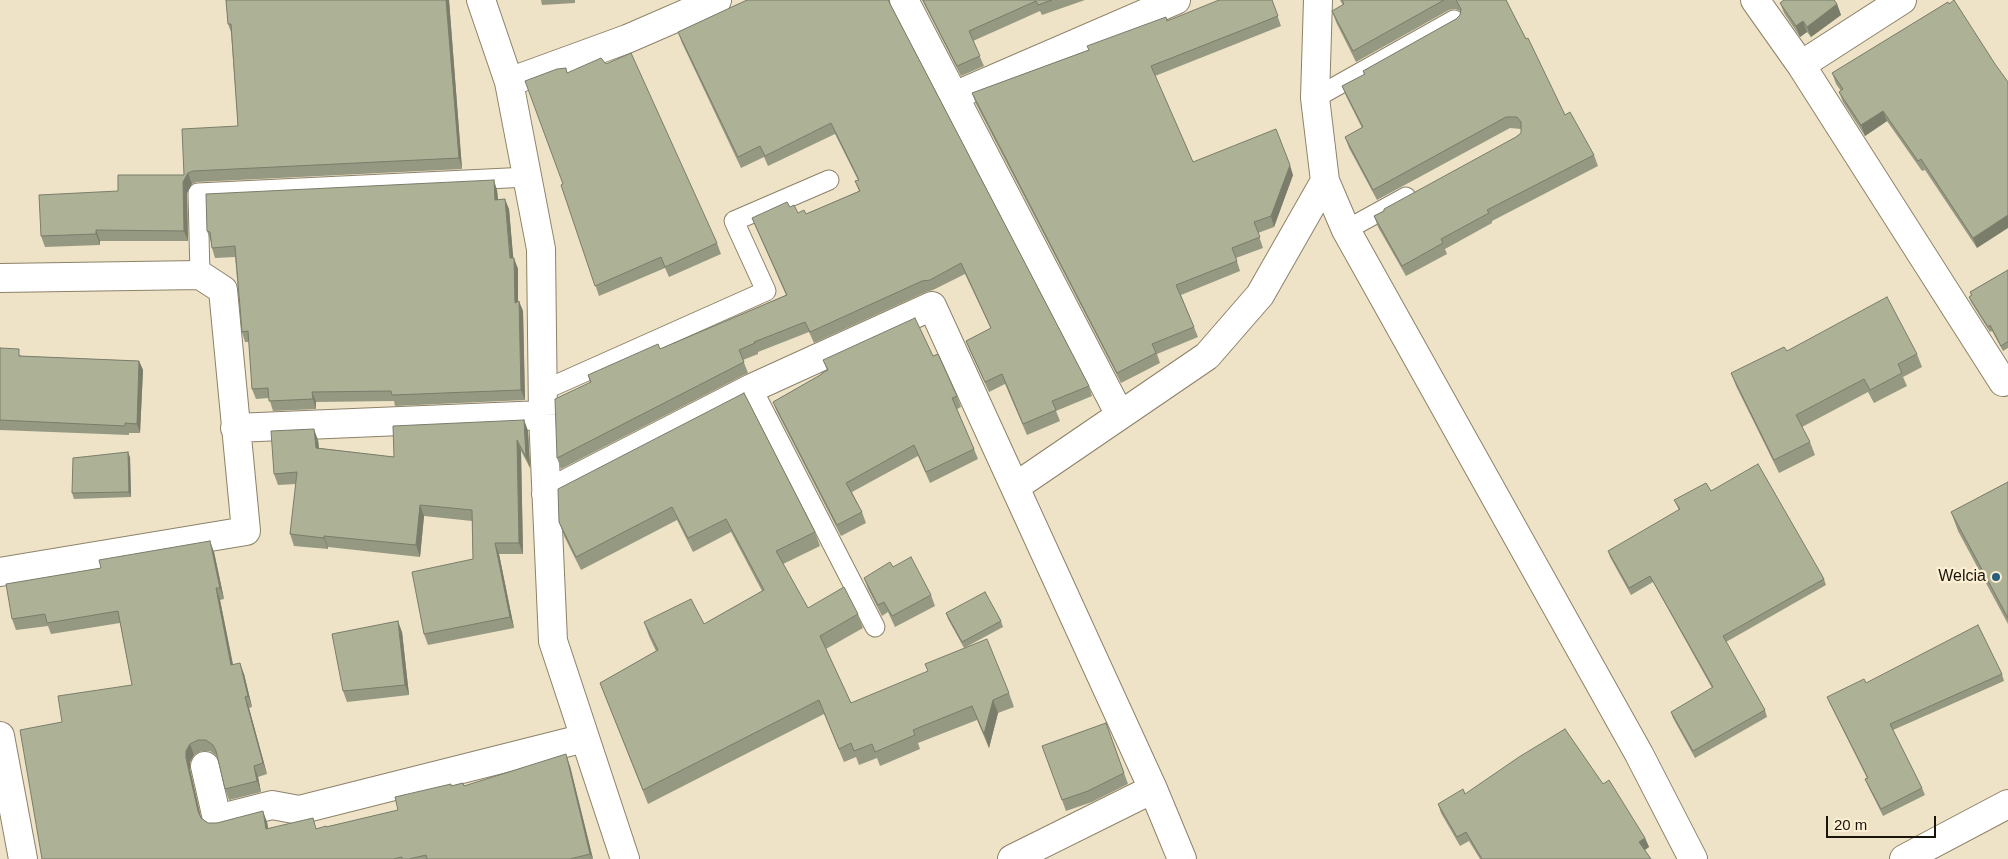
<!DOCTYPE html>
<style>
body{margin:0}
#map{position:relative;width:2008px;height:859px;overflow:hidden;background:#eee2c7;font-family:Arial,sans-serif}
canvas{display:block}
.scale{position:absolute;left:1826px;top:816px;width:110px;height:22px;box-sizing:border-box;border:2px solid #19150b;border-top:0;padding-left:6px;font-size:15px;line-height:18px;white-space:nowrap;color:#19150b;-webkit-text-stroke:4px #fcefd4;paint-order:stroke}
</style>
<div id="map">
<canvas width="2008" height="859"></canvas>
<div class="scale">20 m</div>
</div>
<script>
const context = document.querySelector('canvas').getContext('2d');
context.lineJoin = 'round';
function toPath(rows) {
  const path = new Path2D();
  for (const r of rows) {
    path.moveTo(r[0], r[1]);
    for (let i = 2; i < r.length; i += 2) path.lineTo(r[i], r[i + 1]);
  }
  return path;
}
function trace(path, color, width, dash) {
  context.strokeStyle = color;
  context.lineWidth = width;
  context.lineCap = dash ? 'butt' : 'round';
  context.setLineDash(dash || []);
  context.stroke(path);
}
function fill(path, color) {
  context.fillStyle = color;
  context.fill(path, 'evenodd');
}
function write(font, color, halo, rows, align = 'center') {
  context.font = font + ' Arial,sans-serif';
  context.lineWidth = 4.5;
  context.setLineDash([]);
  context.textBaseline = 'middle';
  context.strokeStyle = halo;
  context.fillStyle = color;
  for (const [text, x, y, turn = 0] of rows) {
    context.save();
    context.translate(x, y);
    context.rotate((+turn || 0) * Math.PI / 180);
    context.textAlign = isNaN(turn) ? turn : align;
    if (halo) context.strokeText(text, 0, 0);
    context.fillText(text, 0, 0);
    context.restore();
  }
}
const service = toPath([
 [1315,98,1454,20],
 [1346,230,1406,197],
 [200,275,198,193,528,177],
 [752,388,875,627],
 [542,391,766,291,734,221,829,180]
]);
const minor = toPath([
 [481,0,509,82,541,249,543,415,553,641,625,859],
 [904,0,1120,415],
 [1318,0,1315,98,1325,181,1346,230,1639,754,1693,859],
 [1755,0,1801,65,2003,382,2008,379],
 [1801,65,1902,0],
 [509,82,627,39,717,0],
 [954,96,1176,0],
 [0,278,200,275,223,290,246,531,0,572],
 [235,428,543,415],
 [1015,487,1207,356,1260,295,1325,181],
 [546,494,752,388,932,306,1153,789,1182,859],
 [0,736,23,859],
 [205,766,217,819,272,805,299,810,585,738],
 [1012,859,1153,789]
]);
const tertiary = toPath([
 [1904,859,2008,804]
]);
trace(service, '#8d8269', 21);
trace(minor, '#8d8269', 30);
trace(tertiary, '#8d8269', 30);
trace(service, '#fff', 19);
trace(minor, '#fff', 28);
trace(tertiary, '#fff', 28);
fill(toPath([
 [226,0,449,0,462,169,197,182,192,184,187,193,188,241,100,241,100,245,45,247,41,236,118,191,184,175,238,126,231,32,228,24],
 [541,0,575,0,575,3,542,5],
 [747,0,888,0,1089,386,1092,396,1056,411,1060,421,1027,435,1005,384,989,392,970,351,966,341,991,329,965,274,933,290,926,292,814,343,809,332,758,352,758,354,743,360,748,373,561,469,557,458,590,383,588,375,660,349,786,295,756,228,752,218,790,207,798,213,806,214,859,191,855,181,858,180,835,134,768,166,764,157,741,168,682,43,678,32],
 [922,0,1085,0,1042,15,1040,11,973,41,984,66,961,76],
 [1272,0,1281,26,1155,76,1193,162,1293,175,1274,227,1258,233,1263,248,1236,258,1240,271,1181,295,1198,337,1157,354,1160,363,1121,383,976,104,972,93,1167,21],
 [1340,0,1506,0,1565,115,1594,155,1598,166,1492,221,1492,223,1445,249,1447,254,1406,276,1378,227,1374,216,1516,137,1521,133,1521,129,1510,128,1377,200,1349,148,1345,137,1362,128,1346,96,1342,86,1364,75,1363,71,1456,19,1460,15,1461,12,1460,11,1455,9,1449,10,1356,62,1336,22,1332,11,1343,5],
 [1948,2,1977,248,1925,170,1922,171,1887,121,1865,136,1843,102,1839,92,1841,91,1836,84,1832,73],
 [1780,3,1837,4,1841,15,1811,37,1807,32,1800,37,1784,13],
 [568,73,717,243,721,254,669,277,665,268,599,296,561,185,563,185],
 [497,190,498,200,509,209,513,258,518,269,518,301,523,311,525,400,395,406,394,401,316,402,316,409,273,411,269,398,256,399,252,389,249,342,245,342,242,332,235,257,215,258,212,248,211,242,207,231],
 [2008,270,2008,348,2003,351,1992,331,1990,332,1971,302,1969,297,1971,295,1970,292],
 [0,348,22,356,139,361,143,370,140,433,129,433,129,435,0,430],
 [1787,351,1917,354,1922,367,1903,377,1907,386,1874,403,1868,392,1802,427,1810,442,1815,455,1779,473,1736,386,1731,373],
 [933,356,957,396,961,407,957,409,974,449,978,459,930,483,918,456,852,492,862,512,866,523,841,536,777,412,773,402,822,374,827,370,823,360],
 [744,393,815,532,820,546,783,564,808,608,858,614,863,628,826,649,851,703,1009,693,1014,707,998,713,989,748,977,720,918,743,920,749,880,766,877,758,859,765,856,757,844,762,824,714,648,804,600,683,656,651,649,636,644,622,704,624,762,591,731,532,693,552,677,520,581,570,564,536,559,522],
 [524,420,528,431,530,468,521,451,523,554,499,554,514,628,428,645,424,634,473,559,472,521,424,516,420,557,328,547,328,549,294,546,290,534,296,484,278,485,274,474,318,440,319,448,394,457],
 [130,457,131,497,74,499,72,493],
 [2008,482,2008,624,1958,531,1951,512],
 [1711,491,1824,579,1826,585,1726,642,1765,710,1767,717,1695,758,1673,718,1671,712,1712,688,1653,582,1631,595,1610,557,1608,551,1679,510,1674,500],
 [214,552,224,599,220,600,233,664,244,674,252,707,249,708,267,774,258,777,261,792,229,800,225,789,217,756,210,751,202,751,194,755,190,762,190,769,201,818,208,823,267,822,268,829,316,829,326,827,398,810,451,786,464,786,570,766,593,859,42,859,62,722,132,685,120,623,51,634,48,626,16,630,12,619],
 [893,567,931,595,935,606,895,627,888,612,882,616,868,589,864,578],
 [946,613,1001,621,1003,627,964,648,948,619],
 [402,632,409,695,347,702,343,691],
 [2002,674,2004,681,1893,730,1922,788,1925,795,1883,816,1868,786,1865,779,1867,778,1830,704,1827,697,1866,683],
 [1106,723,1128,784,1092,802,1066,811,1042,746],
 [1603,784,1645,838,1649,847,1645,850,1651,859,1480,859,1469,841,1460,846,1441,813,1438,804,1465,794]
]), '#959982');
fill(toPath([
 [446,0,449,0,462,169,459,158],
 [1837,4,1841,15,1811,37,1807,27],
 [1803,21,1807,32,1800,37,1796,26],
 [1883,111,1887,121,1865,136,1861,125],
 [1290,165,1293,175,1274,227,1271,216],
 [188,173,192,184,187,193,188,241,184,231,183,182],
 [494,180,497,190,499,210,495,200],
 [505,199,509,209,514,266,514,258,518,269,518,313,515,303],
 [2008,215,2008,228,1977,248,1973,238],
 [96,230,100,241,100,245,96,234],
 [519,301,523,311,525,400,521,390],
 [139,361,143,370,140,433,137,424],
 [312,392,316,402,316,409,313,399],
 [524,420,528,431,530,468,526,457],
 [314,429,318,440,320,459,316,448],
 [517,440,521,451,523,554,519,543],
 [128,452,130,457,131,497,129,492],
 [420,505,424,516,420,557,416,545],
 [324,536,328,547,328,549,324,538],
 [210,541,214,552,224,599,220,588],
 [495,543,499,554,514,628,510,617],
 [216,588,220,600,235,676,231,665],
 [398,621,402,632,409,695,405,685],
 [240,663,244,674,252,707,248,696],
 [245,697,249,708,267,774,263,763],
 [993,700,998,713,989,748,984,734],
 [190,744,194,755,190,762,190,769,202,822,198,811,186,758,186,751],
 [566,754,570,766,593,859,590,854],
 [254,766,258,777,261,792,257,781],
 [263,811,267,822,270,840,266,829],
 [1645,838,1649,847,1643,851,1639,842]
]), '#797d6a');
const building = toPath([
 [226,0,446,0,459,158,193,171,188,173,183,182,184,231,96,230,96,234,41,236,39,195,118,191,118,175,184,175,182,129,238,126,231,24,228,24,226,0],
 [747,0,888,0,1089,386,1052,401,1056,410,1023,424,1002,374,985,382,966,341,991,328,961,263,930,280,922,281,810,332,805,322,754,342,755,343,739,350,744,362,557,458,555,399,591,382,588,375,658,344,660,349,787,295,752,218,787,202,790,207,794,205,798,213,804,210,806,214,860,191,855,181,859,180,831,123,765,156,760,146,738,157,678,32,747,0],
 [923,0,1052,0,1038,5,1036,1,969,31,980,56,957,66,923,0],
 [1219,0,1272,0,1278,16,1151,66,1193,162,1276,129,1290,165,1271,216,1254,222,1260,237,1232,248,1237,261,1176,285,1194,327,1152,344,1156,353,1117,373,972,93,1089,50,1087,46,1166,17,1167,21,1219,0],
 [1342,0,1444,0,1353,51,1332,11,1344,4,1342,0],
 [1456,0,1506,0,1526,39,1528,38,1565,115,1570,112,1594,155,1487,210,1489,213,1441,239,1443,243,1402,266,1374,216,1384,211,1384,209,1516,137,1521,133,1521,122,1517,117,1506,117,1373,190,1345,137,1363,127,1342,86,1365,74,1363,71,1456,19,1460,15,1461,9,1456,0],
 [1784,0,1834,0,1837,4,1807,27,1803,21,1796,26,1780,3,1784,0],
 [1954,0,1995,64,2008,82,2008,215,1973,238,1921,159,1918,161,1883,111,1861,125,1839,92,1843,89,1832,73,1948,2,1949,4,1954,0],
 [631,53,717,243,665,267,661,257,595,286,561,185,563,184,525,81,557,69,566,68,567,73,601,58,606,64,631,53],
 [494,180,495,200,505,199,510,258,514,258,515,303,519,301,521,390,392,395,391,391,312,392,313,399,269,401,268,388,252,389,248,331,242,332,235,246,212,248,210,232,207,231,206,194,494,180],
 [2008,270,2008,343,2007,342,2001,346,1990,325,1988,327,1969,297,1972,295,1970,292,2008,270],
 [1887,297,1917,354,1898,364,1902,373,1870,390,1864,379,1796,415,1810,442,1774,460,1731,373,1784,347,1787,351,1887,297],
 [915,318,933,356,938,354,957,396,952,398,974,449,926,472,914,445,846,483,862,512,837,525,773,402,822,374,822,373,828,370,823,360,915,318],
 [0,348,19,349,19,356,139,361,137,424,125,423,125,426,0,420,0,348],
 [744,393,815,532,776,551,808,608,844,587,858,614,820,636,851,703,928,671,925,664,987,639,1009,693,993,700,984,734,972,706,913,730,915,735,875,752,872,744,854,751,851,743,839,749,819,700,643,790,600,683,658,650,644,622,691,599,704,624,764,590,726,519,688,538,672,507,576,557,559,522,558,489,744,393],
 [524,420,526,457,517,440,519,543,495,543,510,617,424,634,412,572,473,559,472,510,420,505,416,545,324,536,324,538,290,534,297,472,274,474,271,431,314,429,316,448,394,457,393,426,524,420],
 [128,452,129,492,72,493,73,458,128,452],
 [1758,464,1824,579,1723,636,1765,710,1693,751,1671,712,1713,687,1650,576,1629,588,1608,551,1680,509,1674,500,1706,483,1711,491,1758,464],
 [2008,482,2008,618,1951,512,2008,482],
 [210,541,220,588,216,588,231,665,240,663,248,696,245,697,263,763,254,766,257,781,225,789,216,751,213,745,206,740,198,740,190,744,186,751,186,758,198,811,201,818,208,823,217,823,263,811,266,829,313,818,316,829,326,826,326,827,398,810,395,797,451,784,451,786,463,783,464,786,566,754,590,854,570,859,427,859,426,855,409,859,402,859,402,857,393,859,42,859,20,730,62,722,58,696,132,685,118,611,47,623,45,614,12,619,6,584,101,568,99,560,210,541],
 [911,557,931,595,892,616,884,602,878,605,864,578,890,562,893,567,911,557],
 [985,592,1001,621,962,642,946,613,985,592],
 [398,621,405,685,343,691,332,634,398,621],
 [1978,625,2002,674,1890,724,1922,788,1881,809,1865,779,1868,778,1827,697,1864,679,1866,683,1978,625],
 [1106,723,1124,773,1088,791,1062,800,1042,746,1106,723],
 [1565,729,1603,784,1609,780,1645,838,1639,842,1651,859,1482,859,1466,832,1457,837,1438,804,1463,789,1465,794,1519,757,1565,729]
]);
fill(building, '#adb297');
trace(building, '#797d6a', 1);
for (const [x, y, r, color] of [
 [1996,577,5,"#285f7a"]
]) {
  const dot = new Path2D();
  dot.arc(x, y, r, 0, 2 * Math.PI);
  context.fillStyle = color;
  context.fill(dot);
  trace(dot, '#fcefd4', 2);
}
write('16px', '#19150b', '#fcefd4', [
 ["Welcia",1986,577]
], 'right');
</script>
